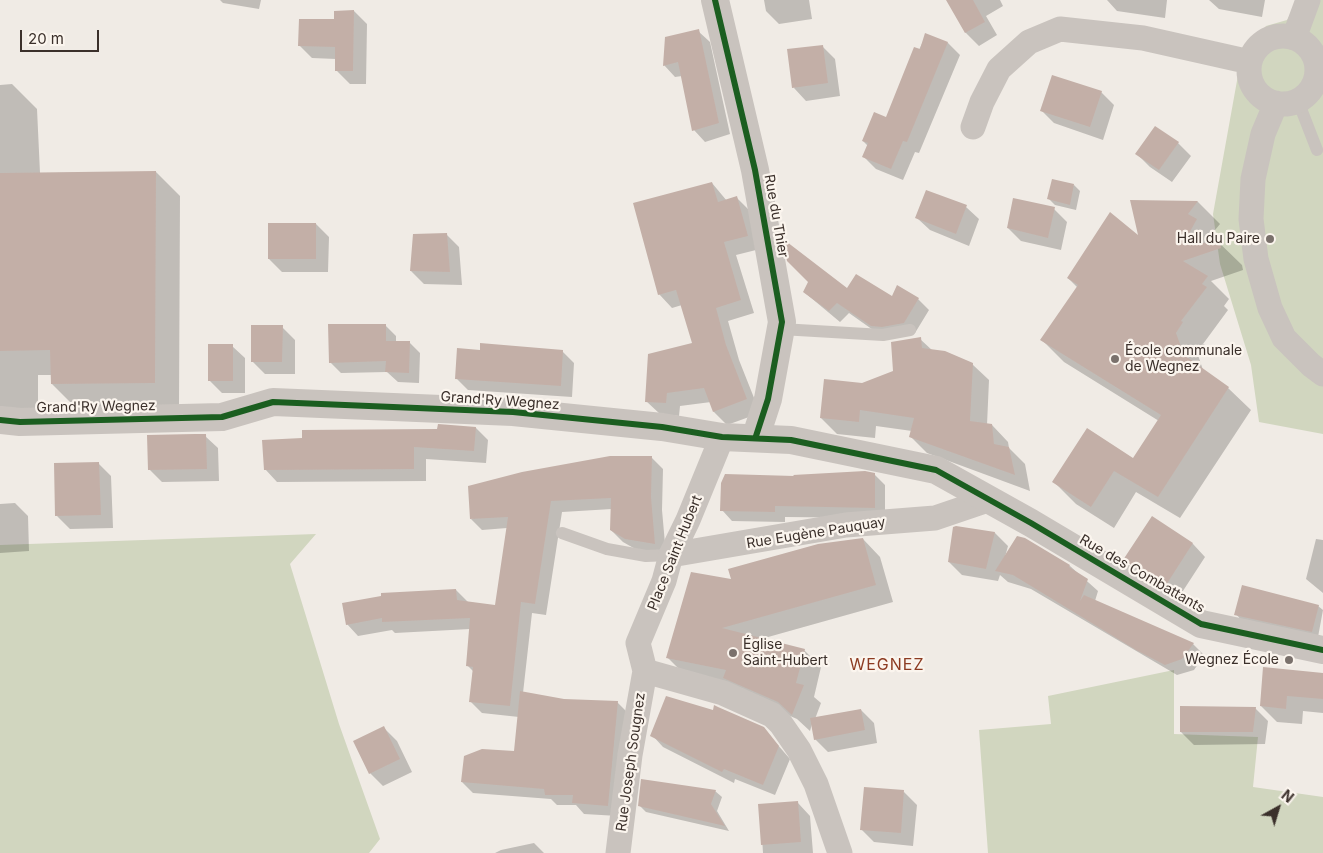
<!DOCTYPE html>
<meta charset="utf-8">
<style>
body{margin:0}
#map{position:relative;width:1323px;height:853px;overflow:hidden;background:#f0ebe5;font-family:Inter,sans-serif}
canvas{display:block}
.north{position:absolute;left:1253px;top:783px;width:50px;height:50px;-webkit-text-stroke:4px #fbf5ee;paint-order:stroke;rotate:39deg;font-size:14px;font-weight:700;line-height:20px;text-align:center;color:#3b302b}
.north::after{content:'';display:block;margin:auto;width:18px;height:22px;background:#3b302b;clip-path:polygon(50% 0,100% 100%,50% 72%,0 100%)}
.scale{position:absolute;left:20px;top:30px;width:79px;height:22px;box-sizing:border-box;border:2px solid #3b302b;border-top:0;padding-left:6px;font-size:15px;line-height:18px;white-space:nowrap;color:#3b302b;-webkit-text-stroke:4px #fbf5ee;paint-order:stroke}
</style>
<div id="map">
<canvas width="1323" height="853"></canvas>
<div class="north">N</div>
<div class="scale">20 m</div>
</div>
<script>
const context = document.querySelector('canvas').getContext('2d');
context.lineJoin = 'round';
function fill(path, color) {
  context.fillStyle = color;
  context.fill(path, 'evenodd');
}
function toPath(rows) {
  const path = new Path2D();
  for (const r of rows) {
    if (r.length === 3) {
      path.moveTo(r[0] + r[2], r[1]);
      path.arc(r[0], r[1], r[2], 0, 2 * Math.PI);
      continue;
    }
    path.moveTo(r[0], r[1]);
    for (let i = 2; i < r.length; i += 2) path.lineTo(r[i], r[i + 1]);
  }
  return path;
}
function trace(path, color, width, dash) {
  context.strokeStyle = color;
  context.lineWidth = width;
  context.lineCap = dash ? 'butt' : 'round';
  context.setLineDash(dash || []);
  context.stroke(path);
}
function write(font, color, halo, rows, align = 'center') {
  context.font = font + ' Inter,sans-serif';
  context.lineWidth = 4.5;
  context.setLineDash([]);
  context.textBaseline = 'middle';
  context.strokeStyle = halo;
  context.fillStyle = color;
  for (const [text, x, y, turn = 0] of rows) {
    context.save();
    context.translate(x, y);
    context.rotate((+turn || 0) * Math.PI / 180);
    context.textAlign = isNaN(turn) ? turn : align;
    if (halo) context.strokeText(text, 0, 0);
    context.fillText(text, 0, 0);
    context.restore();
  }
}
fill(toPath([
 [1298,0,1323,0,1323,434,1259,422,1251,365,1220,264,1213,214,1242,53,1266,26,1287,20],
 [316,534,290,564,339,724,380,839,369,853,0,853,0,545],
 [1174,670,1174,734,1258,737,1253,787,1323,797,1323,853,988,853,979,730,1051,724,1048,696]
]), '#d1d6bf');
fill(toPath([
 [220,0,261,0,259,9,223,3],
 [764,0,809,0,812,19,779,24,766,11],
 [947,0,1000,0,1003,6,986,16,997,35,979,46,966,33],
 [1107,0,1167,0,1165,18,1117,11],
 [1209,0,1265,0,1262,17,1219,9],
 [354,11,367,24,366,84,350,84,337,71,336,59,312,58,299,45,335,21],
 [698,31,710,42,730,134,705,142,694,130,682,76,675,77,664,65],
 [926,35,948,43,960,55,919,153,915,152,903,180,876,169,864,157,868,146,863,141,887,118],
 [822,46,835,59,840,96,806,101,794,88],
 [12,84,37,109,40,173,156,172,180,196,179,407,76,408,52,384,52,375,38,375,38,409,0,411,0,85],
 [1101,92,1114,105,1103,140,1054,123,1041,110],
 [1178,143,1191,156,1172,182,1150,167,1137,154],
 [712,183,727,201,737,198,750,211,760,249,736,255,754,313,728,321,739,360,760,413,727,425,714,412,711,402,680,406,679,416,660,414,646,401,693,344,682,305,672,308,659,294],
 [1074,185,1080,191,1076,210,1055,205,1049,199],
 [1132,201,1198,202,1220,224,1211,235,1242,265,1243,270,1211,281,1229,299,1224,306,1228,310,1203,344,1205,345,1198,355,1203,370,1228,388,1251,410,1180,518,1136,492,1114,528,1076,504,1054,482,1133,460,1159,421,1064,362,1042,340,1078,288,1068,278,1140,238],
 [966,207,979,219,969,246,930,230,917,218],
 [1054,209,1067,222,1061,250,1021,241,1008,228],
 [316,224,329,237,328,272,282,272,269,259],
 [446,234,459,247,462,285,424,284,411,271],
 [847,290,892,297,918,299,929,310,915,333,894,337,883,337,849,313,840,322,804,292],
 [385,325,396,336,396,342,409,342,420,353,419,383,398,382,387,372,341,373,330,362],
 [282,327,295,340,295,374,265,374,252,361],
 [920,339,933,351,972,364,989,380,987,425,992,425,1008,442,1009,448,1025,464,1030,491,927,453,911,437,912,431,876,426,875,438,837,434,821,418,863,384,894,372],
 [232,346,245,358,245,393,222,393,209,380],
 [562,351,574,363,572,397,468,390,457,379],
 [476,428,488,440,486,463,426,459,426,481,277,482,265,469,439,430],
 [205,436,218,448,219,481,162,482,149,469],
 [652,458,663,469,662,510,666,555,637,550,623,542,611,530,612,509,562,512,546,615,532,613,523,693,564,700,617,702,628,713,618,816,584,814,576,805,557,805,551,799,473,793,462,782,516,753,519,717,482,713,470,701,473,671,467,665,470,629,395,633,392,630,358,636,347,624,456,590,468,602,496,606,507,528,482,530,471,519],
 [98,463,111,476,113,528,70,529,57,516],
 [875,475,885,485,885,518,785,517,785,522,732,521,722,510,795,478],
 [15,503,28,516,29,551,0,553,0,504],
 [1152,518,1193,544,1205,557,1179,597,1138,572,1125,559],
 [954,528,995,533,1008,546,1005,557,1070,566,1098,591,1095,601,1193,644,1204,655,1194,670,1177,675,1031,589,1008,582,1000,575,998,581,962,575,949,562],
 [863,539,880,557,893,602,761,639,804,650,821,667,814,697,821,703,815,719,861,710,874,723,877,743,828,752,815,739,812,724,810,731,797,719,742,695,685,675,667,657,732,581],
 [1316,539,1323,540,1323,593,1306,579],
 [1318,606,1323,610,1318,637,1242,621,1236,614],
 [1323,675,1323,713,1303,711,1302,724,1277,722,1261,706],
 [1255,708,1268,721,1265,744,1194,745,1181,732],
 [384,728,397,741,412,772,383,786,370,773],
 [763,728,790,759,775,795,735,779,734,783,663,747,652,735],
 [715,791,722,797,717,811,729,831,646,812,640,806],
 [904,792,917,805,913,846,874,842,861,829],
 [798,803,810,816,813,853,763,853,760,805],
 [534,843,544,853,495,853,501,850]
]), '#0003');
fill(toPath([
 [946,0,973,0,985,22,965,33],
 [354,10,353,71,335,71,335,47,298,46,299,19,334,19,334,11],
 [699,29,719,123,692,131,678,62,663,66,665,37],
 [925,33,948,42,907,142,903,141,891,169,862,157,868,143,862,141,874,112,886,117,914,47,920,49],
 [823,45,828,83,792,88,787,49],
 [1052,75,1102,91,1090,127,1040,111],
 [1155,126,1179,142,1159,170,1135,154],
 [156,171,155,383,51,384,50,350,0,351,0,173],
 [1052,179,1074,184,1070,205,1047,199],
 [712,182,718,202,737,196,748,236,724,242,741,300,716,308,726,345,747,399,713,412,704,388,667,393,666,403,645,402,648,354,692,343,676,290,658,295,633,203],
 [926,190,967,205,956,234,915,218],
 [1013,198,1055,207,1048,238,1007,228],
 [1130,200,1198,201,1188,214,1197,219,1183,244,1220,242,1221,248,1183,261,1208,276,1202,284,1207,287,1181,321,1183,322,1176,333,1184,355,1229,387,1158,497,1114,471,1091,507,1052,482,1087,428,1133,458,1161,415,1040,340,1078,285,1067,278,1110,212,1138,235],
 [268,223,316,223,316,259,268,259],
 [447,233,450,272,410,271,413,234],
 [787,242,847,288,856,274,892,296,897,285,919,298,904,323,882,327,871,326,837,303,829,311,803,292,808,282,787,261,784,245],
 [328,324,386,324,386,341,410,341,409,373,385,372,386,361,329,363],
 [251,325,283,325,282,362,251,362],
 [921,337,922,348,945,351,973,363,970,421,992,424,994,444,1009,447,1015,475,909,437,914,418,860,410,859,422,820,418,824,379,862,383,893,371,891,342],
 [480,343,563,350,561,386,455,379,457,348,480,350],
 [208,344,233,344,233,381,208,381],
 [438,424,476,427,474,451,414,447,414,469,264,470,262,440,302,438,302,430,437,429],
 [195,434,206,434,207,469,148,470,147,435],
 [610,456,652,456,651,497,655,544,625,539,610,530,611,498,551,501,535,604,521,602,510,706,469,702,473,667,466,666,470,618,382,622,382,618,346,625,342,603,381,596,381,593,456,589,457,600,495,605,508,517,470,519,468,486,522,472],
 [99,462,101,515,55,516,54,463],
 [865,471,875,473,875,508,775,506,775,512,720,511,721,483,725,474,794,476,793,475],
 [1152,516,1193,543,1166,585,1123,560],
 [956,526,995,532,986,569,948,562,953,527],
 [1017,536,1025,538,1070,565,1069,567,1088,579,1080,601,1084,595,1194,643,1182,659,1165,665,1136,650,1013,575,995,571],
 [863,538,876,585,722,628,805,649,796,683,804,685,792,715,778,702,723,678,726,670,666,658,691,572,731,579,728,569,818,544],
 [1242,585,1319,605,1312,632,1234,615],
 [1263,667,1323,673,1323,699,1287,696,1286,709,1260,706],
 [520,691,564,699,618,701,608,806,572,803,573,795,545,795,544,789,461,782,464,756,482,749,514,751],
 [666,696,713,710,714,705,718,707,764,727,779,746,763,785,724,769,722,772,650,736],
 [1180,706,1256,707,1253,732,1180,732],
 [861,709,865,730,814,740,810,718],
 [384,726,400,759,369,774,353,741],
 [641,779,716,790,711,804,725,826,638,806],
 [864,787,904,790,901,833,860,830],
 [798,801,801,842,761,845,758,804]
]), '#c3afa7');
trace(toPath([
 [1298,101,1317,150],
 [781,329,883,335,910,330],
 [562,533,607,549,646,556,671,555]
]), '#c9c3be', 12);
trace(toPath([
 [1283,70,34],
 [1294,38,1308,0],
 [1276,103,1263,134,1253,179,1251,219,1256,259,1270,308,1284,338,1311,365,1323,374],
 [973,127,982,102,999,69,1029,42,1060,29,1143,38,1250,62],
 [671,555,846,525,935,518,988,500],
 [645,671,723,693,772,715,781,724,799,750,816,784,840,853],
 [618,853,630,755,645,671,638,643,664,581,671,555,688,520,722,437]
]), '#c9c3be', 25);
trace(toPath([
 [715,0,755,170,782,322,768,399,756,436],
 [0,420,20,422,222,417,273,402,513,412,662,427,722,437,791,440,936,470,1031,523,1201,624,1323,650]
]), '#c9c3be', 28);
trace(toPath([
 [715,0,755,170,782,322,768,399,756,436],
 [0,420,20,422,222,417,273,402,513,412,662,427,722,437,791,440,936,470,1031,523,1201,624,1323,650]
]), '#1b5e20', 6);
for (const [x, y, r, color] of [
 [1270,239,5,"#7a716c"],
 [1115,359,5,"#7a716c"],
 [733,653,5,"#7a716c"],
 [1289,660,5,"#7a716c"]
]) {
  const dot = new Path2D();
  dot.arc(x, y, r, 0, 2 * Math.PI);
  context.fillStyle = color;
  context.fill(dot);
  trace(dot, '#fbf5ee', 2);
}
write('14px', '#3b302b', '#fbf5ee', [
 ["Rue du Thier",776,216,80],
 ["Grand'Ry Wegnez",500,401,4],
 ["Grand'Ry Wegnez",96,407,-1],
 ["Rue Eugène Pauquay",816,533,-9],
 ["Place Saint Hubert",675,553,-68],
 ["Rue des Combattants",1142,574,30],
 ["Rue Joseph Sougnez",631,762,-82]
]);
write('14px', '#3b302b', '#fbf5ee', [
 ["Hall du Paire",1260,239],
 ["École communale",1125,351,"left"],
 ["de Wegnez",1125,367,"left"],
 ["Église",743,645,"left"],
 ["Saint-Hubert",743,661,"left"],
 ["Wegnez École",1279,660]
], 'right');
context.letterSpacing = '1px';
write('16px', '#8c3b22', '#fbf5ee', [
 ["WEGNEZ",887,665]
]);
context.letterSpacing = '0px';
</script>
